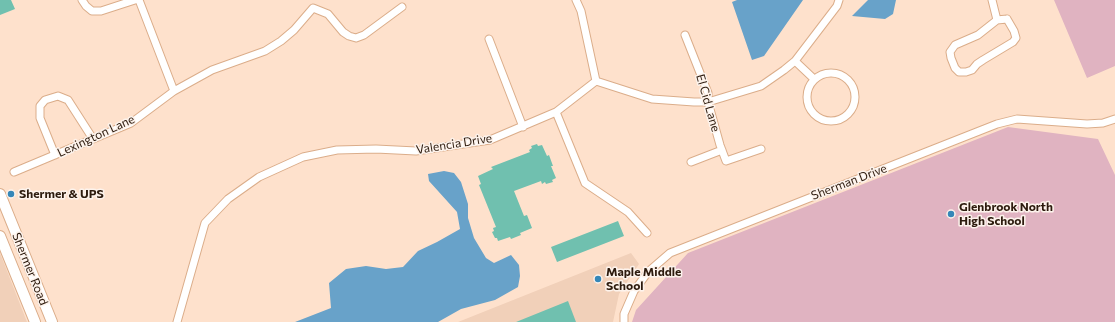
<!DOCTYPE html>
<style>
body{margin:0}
canvas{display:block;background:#fee1cc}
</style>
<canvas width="1115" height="322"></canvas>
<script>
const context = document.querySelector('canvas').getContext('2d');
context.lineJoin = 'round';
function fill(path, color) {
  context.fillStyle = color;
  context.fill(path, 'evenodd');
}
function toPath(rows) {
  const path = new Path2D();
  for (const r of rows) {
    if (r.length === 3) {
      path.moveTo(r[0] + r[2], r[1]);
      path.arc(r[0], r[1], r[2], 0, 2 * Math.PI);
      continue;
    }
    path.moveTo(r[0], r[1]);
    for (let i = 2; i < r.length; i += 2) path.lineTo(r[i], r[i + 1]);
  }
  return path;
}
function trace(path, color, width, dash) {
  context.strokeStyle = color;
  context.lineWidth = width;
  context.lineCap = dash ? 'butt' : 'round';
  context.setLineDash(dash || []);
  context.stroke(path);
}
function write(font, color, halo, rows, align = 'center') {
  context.font = font + ' Commissioner,sans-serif';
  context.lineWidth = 3;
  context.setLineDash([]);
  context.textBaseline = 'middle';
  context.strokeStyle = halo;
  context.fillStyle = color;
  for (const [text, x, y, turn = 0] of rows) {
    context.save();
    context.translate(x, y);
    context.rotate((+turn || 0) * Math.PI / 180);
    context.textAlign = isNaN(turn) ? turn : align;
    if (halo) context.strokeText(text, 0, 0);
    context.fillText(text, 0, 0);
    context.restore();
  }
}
fill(toPath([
 [0,253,27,322,0,322],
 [631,253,639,264,619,294,613,322,458,322]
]), '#f1d0b9');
fill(toPath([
 [1054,0,1115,0,1115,66,1087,78],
 [1008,127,1098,139,1115,175,1115,322,632,322,636,310,688,253]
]), '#e0b3c1');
fill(toPath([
 [737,0,803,0,764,56,752,60,732,2],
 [868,0,896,0,893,14,885,19,852,16],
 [444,171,454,173,461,182,468,204,468,218,474,238,486,258,494,263,511,255,519,265,520,276,518,287,495,300,461,309,438,322,295,322,331,308,329,283,346,269,366,266,386,269,403,267,418,251,437,242,460,229,457,212,429,181,428,174]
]), '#68a2c9');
fill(toPath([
 [0,0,11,0,15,9,0,15],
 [537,144,538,146,542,145,547,156,549,155,553,166,551,166,556,178,552,180,553,182,546,184,545,182,542,184,541,181,514,191,524,216,527,215,532,228,520,233,521,235,511,239,510,237,498,241,497,238,495,238,492,232,494,231,493,228,496,227,479,185,481,184,478,176,493,169,491,167,530,152,529,150,532,148,531,146],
 [618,221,624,236,557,262,551,247],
 [568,301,576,322,516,322]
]), '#70c0af');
const street = toPath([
 [82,0,86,6,92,11,101,11,135,0],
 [139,0,174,91],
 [576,0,581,11,596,81],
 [992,0,997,20],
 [1007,19,1014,31,1016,38,1013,42,983,60,977,64,972,70,966,72,959,72,955,68,951,58,950,52,955,45,978,35,997,20,1007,19],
 [685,35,708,93,708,102,720,145,726,161,761,149],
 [489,39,523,127],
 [795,61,814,79],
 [831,97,24],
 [556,112,585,183,628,212,647,233],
 [55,155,40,118,40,106,45,100,58,96,68,100,93,139],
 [691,162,722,150],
 [14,172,131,123,174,91,212,70,265,51,281,41,294,30,313,8,328,14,343,32,349,36,356,38,364,35,402,7],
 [177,322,205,223,228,199,259,177,303,157,337,150,376,149,416,151,490,140,556,112,596,81,652,99,694,102,708,102,761,86,784,70,795,61,837,6,839,0],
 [624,322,624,314,634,291,648,272,670,253,997,124,1017,119,1087,124,1103,123,1115,119]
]);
const secondary = toPath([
 [0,194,52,322],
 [0,236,35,322]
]);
trace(street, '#dbad8a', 9);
trace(secondary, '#dbad8a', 12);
trace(street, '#fff', 7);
trace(secondary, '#fff', 10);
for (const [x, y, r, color] of [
 [11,194,4,"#3587b8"],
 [951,214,4,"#3587b8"],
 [598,279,4,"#3587b8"]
]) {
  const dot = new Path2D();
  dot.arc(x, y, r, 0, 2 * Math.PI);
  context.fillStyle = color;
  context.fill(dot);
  trace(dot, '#fdf3ec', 1.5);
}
write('12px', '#2d1b0e', '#fdf3ec', [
 ["El Cid Lane",708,103,74],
 ["Lexington Lane",96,136,-25],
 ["Valencia Drive",454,144,-9],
 ["Sherman Drive",849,182,-21],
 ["Shermer Road",30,269,68]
]);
write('bold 12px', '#2d1b0e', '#fdf3ec', [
 ["Shermer & UPS",19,194],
 ["Glenbrook North",959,207],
 ["High School",959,221],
 ["Maple Middle",606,272],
 ["School",606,286]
], 'left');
</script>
